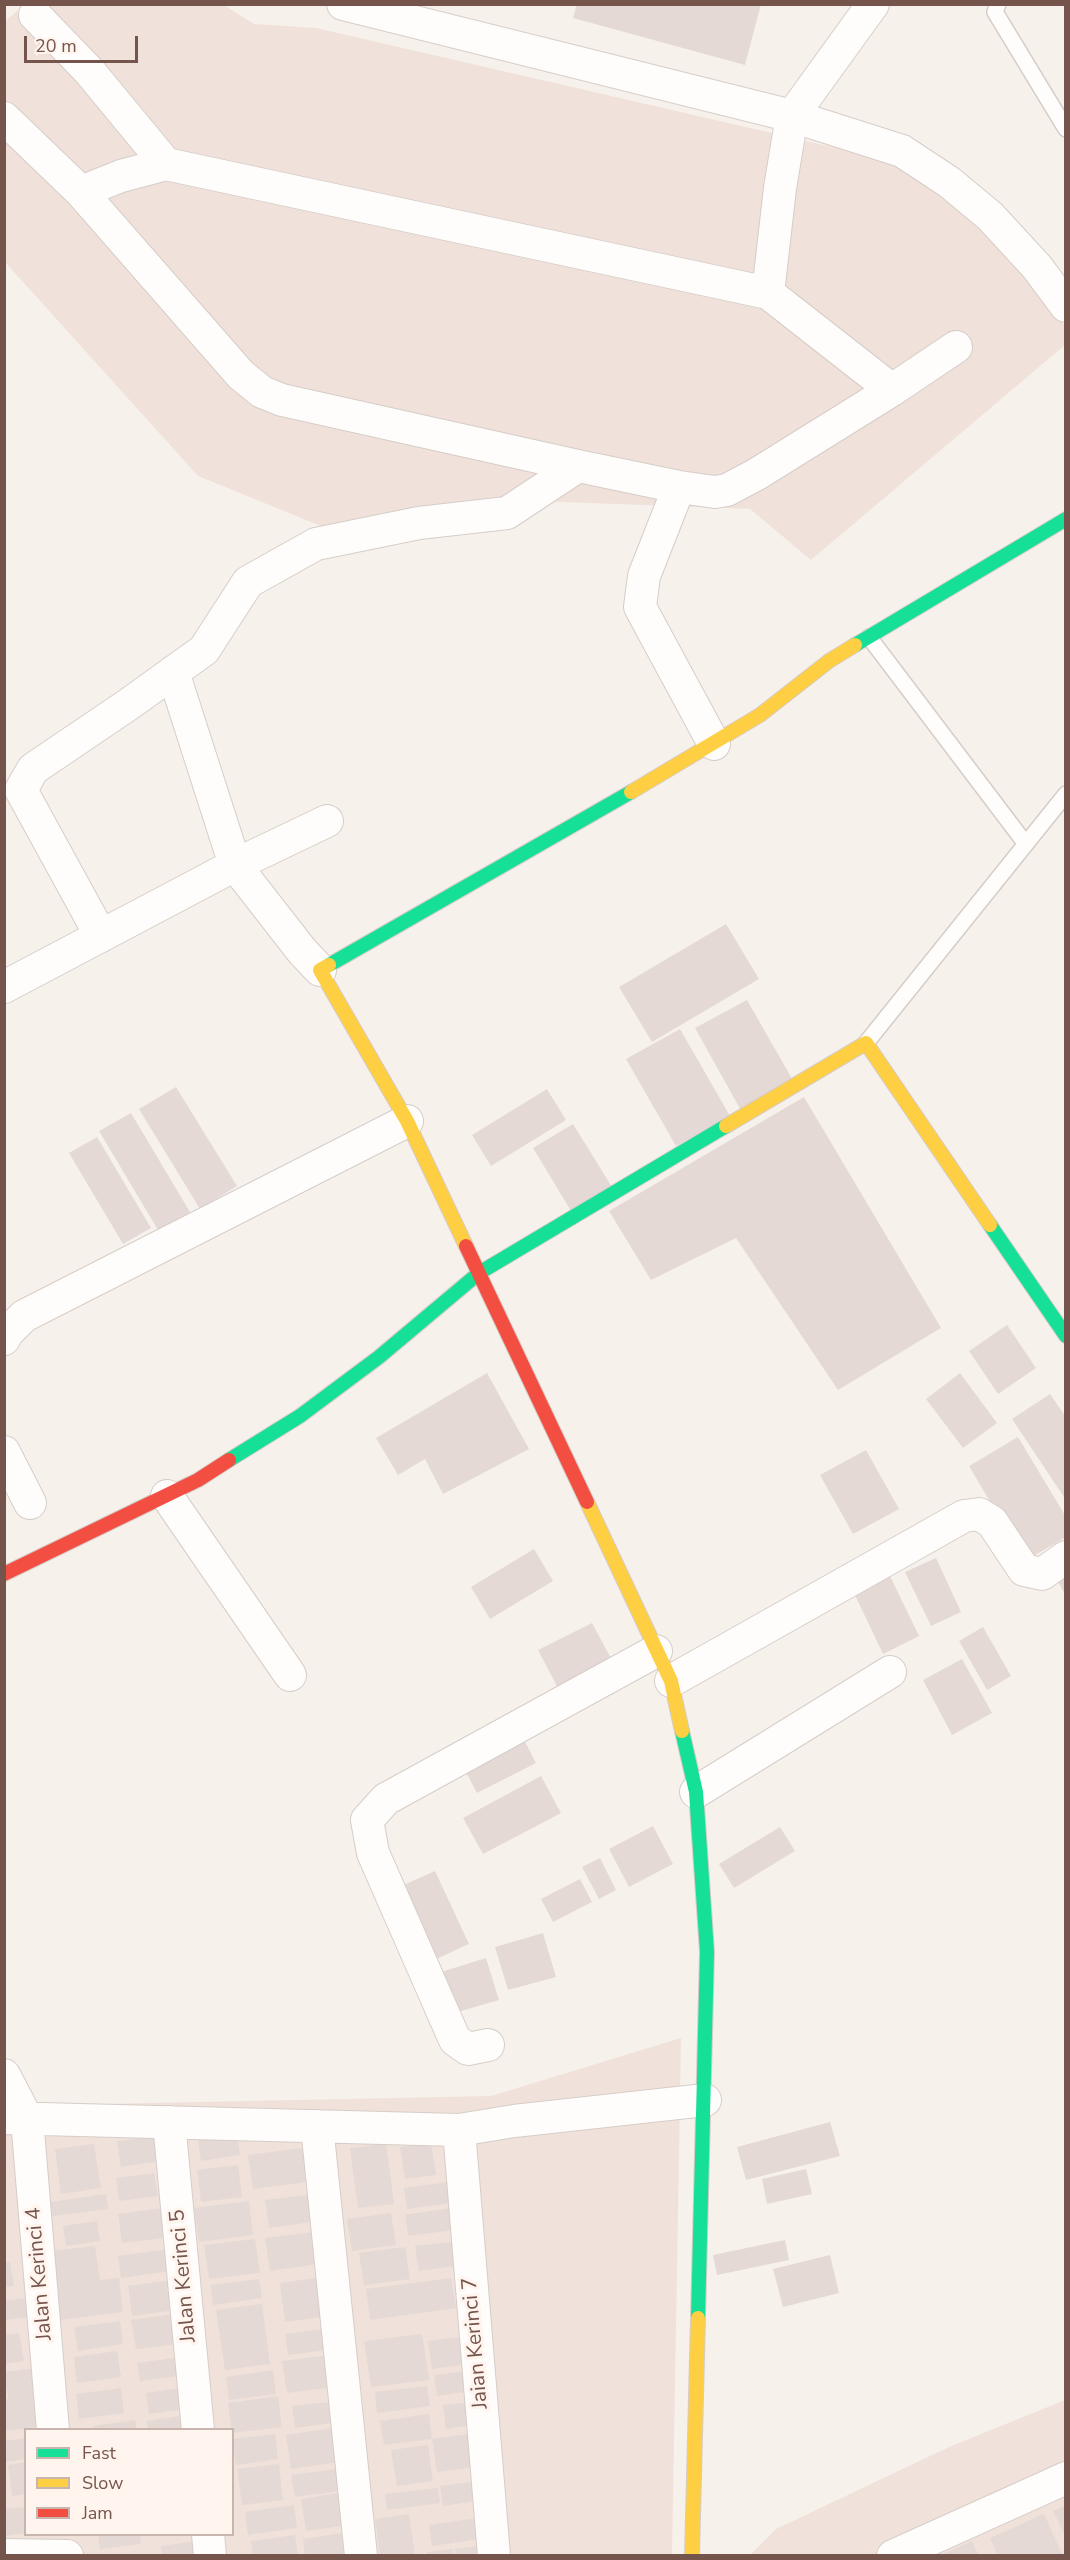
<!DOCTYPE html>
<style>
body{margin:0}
#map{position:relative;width:1070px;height:2560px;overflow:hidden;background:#f7f1ec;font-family:"Nunito Sans",sans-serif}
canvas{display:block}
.frame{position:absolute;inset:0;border:6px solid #75544c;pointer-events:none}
.legend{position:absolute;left:24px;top:2428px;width:210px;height:108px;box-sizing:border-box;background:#fff5ee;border:2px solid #c8b5ad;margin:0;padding:8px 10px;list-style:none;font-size:18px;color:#75544c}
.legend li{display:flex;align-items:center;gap:12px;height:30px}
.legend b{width:30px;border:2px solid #c8b5ad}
.scale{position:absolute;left:24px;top:36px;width:114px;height:27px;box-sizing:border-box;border:3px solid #75544c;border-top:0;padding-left:8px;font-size:18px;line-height:21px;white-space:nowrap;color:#75544c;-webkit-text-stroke:4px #fff5ee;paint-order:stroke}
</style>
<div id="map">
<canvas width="1070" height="2560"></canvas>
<div class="frame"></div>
<ul class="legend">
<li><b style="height:8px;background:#16e098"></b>Fast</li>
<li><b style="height:8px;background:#ffcf43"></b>Slow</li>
<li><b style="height:8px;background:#f24e42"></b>Jam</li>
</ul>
<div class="scale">20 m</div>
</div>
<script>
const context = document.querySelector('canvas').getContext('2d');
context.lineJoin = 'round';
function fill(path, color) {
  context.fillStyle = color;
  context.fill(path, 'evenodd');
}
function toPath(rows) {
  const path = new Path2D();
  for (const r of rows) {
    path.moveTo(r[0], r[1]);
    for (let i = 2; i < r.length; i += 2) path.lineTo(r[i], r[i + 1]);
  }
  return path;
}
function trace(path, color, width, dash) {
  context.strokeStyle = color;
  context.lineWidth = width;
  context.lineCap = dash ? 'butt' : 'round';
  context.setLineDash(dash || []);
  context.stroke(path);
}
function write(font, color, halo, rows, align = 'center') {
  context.font = font + ' "Nunito Sans",sans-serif';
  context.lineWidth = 6;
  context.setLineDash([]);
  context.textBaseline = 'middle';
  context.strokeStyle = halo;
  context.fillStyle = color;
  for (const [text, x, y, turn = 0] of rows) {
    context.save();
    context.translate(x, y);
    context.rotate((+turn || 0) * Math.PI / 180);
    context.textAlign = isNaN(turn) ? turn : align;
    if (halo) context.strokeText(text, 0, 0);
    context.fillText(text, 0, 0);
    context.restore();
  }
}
fill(toPath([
 [24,5,224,5,254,24,316,28,928,169,1004,236,1065,326,1065,345,811,560,750,509,536,501,343,535,198,476,5,262,4,22],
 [681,2038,672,2555,5,2555,4,2106,491,2096],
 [26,2430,232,2430,232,2534,26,2534],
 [1065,2400,1065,2555,749,2556,776,2529,949,2447]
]), '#f0e2da');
fill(toPath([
 [577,4,761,4,745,65,573,18],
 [726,924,759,979,652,1042,619,987],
 [747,1000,795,1084,743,1114,695,1028],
 [680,1029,730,1116,676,1146,626,1059],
 [176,1087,237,1186,200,1209,139,1109],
 [547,1089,566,1120,491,1166,472,1135],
 [804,1097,941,1328,838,1390,736,1238,651,1280,609,1211],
 [131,1113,190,1212,158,1230,99,1131],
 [573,1124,612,1187,571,1211,533,1148],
 [97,1137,151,1228,123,1244,69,1153],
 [1007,1325,1036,1368,998,1394,969,1351],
 [487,1373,529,1449,443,1494,425,1459,398,1475,376,1438],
 [960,1373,997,1423,963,1448,926,1399],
 [1050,1394,1066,1417,1066,1500,1012,1419],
 [1018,1437,1066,1517,1066,1537,1025,1561,969,1466],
 [866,1450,899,1509,853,1534,820,1475],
 [534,1549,553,1581,490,1619,471,1587],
 [936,1558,961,1612,931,1626,905,1572],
 [1066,1575,1066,1596,1057,1580],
 [890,1576,919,1636,883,1654,854,1593],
 [592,1623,613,1662,559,1690,538,1650],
 [983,1627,1011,1676,987,1690,959,1641],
 [962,1659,992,1713,952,1735,923,1680],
 [521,1734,536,1763,477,1793,462,1765],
 [541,1776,561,1813,483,1854,463,1818],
 [653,1826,673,1864,629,1887,609,1849],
 [780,1827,795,1851,734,1888,719,1864],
 [600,1858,616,1890,599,1899,582,1867],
 [435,1871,469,1944,432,1961,399,1887],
 [580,1879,592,1902,553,1922,541,1899],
 [543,1933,556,1977,508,1990,495,1947],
 [486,1958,499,2000,451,2014,438,1973],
 [830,2122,840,2156,746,2180,737,2147],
 [237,2134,240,2155,201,2161,198,2139],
 [158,2136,161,2161,121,2167,117,2141],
 [431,2143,436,2175,405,2179,400,2147],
 [94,2144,101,2188,61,2194,55,2149],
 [386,2144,394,2204,358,2208,350,2148],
 [302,2148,307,2182,253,2189,248,2155],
 [238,2165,242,2197,201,2202,197,2170],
 [806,2169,812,2194,767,2204,762,2179],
 [154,2173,158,2196,119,2201,116,2178],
 [448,2182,451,2203,407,2209,404,2188],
 [106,2194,108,2209,53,2216,50,2202],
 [316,2194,319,2221,269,2228,265,2200],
 [249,2201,253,2235,199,2242,194,2208],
 [169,2207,172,2237,122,2243,118,2214],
 [451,2208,454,2230,408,2236,405,2215],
 [391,2213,396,2245,352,2251,347,2219],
 [97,2221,100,2241,66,2246,63,2226],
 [314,2232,318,2264,270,2271,265,2238],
 [255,2239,260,2273,209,2279,204,2245],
 [785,2240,789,2260,717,2275,713,2255],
 [460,2241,463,2265,419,2271,415,2246],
 [95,2246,100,2280,119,2278,123,2312,52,2321,43,2252],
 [405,2247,410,2279,364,2285,359,2253],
 [169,2249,172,2271,121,2278,118,2256],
 [830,2255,839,2293,783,2307,773,2269],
 [10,2262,14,2286,4,2287,4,2263],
 [330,2276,335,2315,285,2322,280,2283],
 [451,2278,456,2308,370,2320,366,2289],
 [259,2279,262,2298,213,2305,211,2285],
 [172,2280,176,2310,132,2316,128,2286],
 [27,2298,30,2317,4,2320,4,2301],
 [262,2304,270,2364,225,2370,216,2310],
 [181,2313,185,2343,136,2349,131,2320],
 [120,2321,123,2344,78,2351,74,2327],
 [323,2329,326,2350,288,2355,285,2334],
 [19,2333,24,2361,4,2364,4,2335],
 [422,2334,429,2380,371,2387,364,2341],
 [459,2337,463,2365,432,2369,428,2341],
 [117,2351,121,2377,77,2383,74,2357],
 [332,2355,336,2387,287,2393,282,2361],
 [182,2357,185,2375,140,2381,137,2363],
 [35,2368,40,2404,34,2405,37,2427,4,2431,4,2399,8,2399,4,2372],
 [273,2370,276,2394,229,2400,226,2377],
 [467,2371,471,2391,437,2396,434,2375],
 [427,2386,430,2406,377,2413,375,2392],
 [121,2388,124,2413,79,2419,76,2394],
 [181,2388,184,2409,149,2414,146,2393],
 [278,2396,282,2427,232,2433,228,2403],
 [329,2402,332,2423,295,2428,292,2406],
 [470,2402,473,2425,446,2429,443,2405],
 [194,2414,196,2430,148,2430,147,2421],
 [429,2414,432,2439,482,2432,486,2466,437,2472,432,2439,384,2445,380,2421],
 [135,2420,137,2430,93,2430,93,2426],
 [333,2428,338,2462,291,2469,286,2435],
 [275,2434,278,2459,236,2465,232,2439],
 [26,2438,26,2459,5,2462,5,2441],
 [428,2445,433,2481,397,2486,391,2450],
 [26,2462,26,2494,12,2496,8,2465],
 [279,2464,283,2500,242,2505,237,2469],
 [336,2469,339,2491,295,2497,291,2475],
 [487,2480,489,2499,443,2506,440,2486],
 [438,2488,440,2503,387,2510,385,2494],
 [344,2492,349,2525,306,2531,301,2499],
 [294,2505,297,2528,248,2535,245,2512],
 [1066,2505,1066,2537,1053,2511],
 [26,2507,26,2533,5,2536,4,2509],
 [409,2514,415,2556,380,2556,375,2519],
 [1044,2514,1063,2556,998,2556,990,2538],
 [477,2518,480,2539,432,2546,429,2525],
 [343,2533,346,2556,305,2556,303,2539],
 [98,2534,140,2534,141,2544,100,2549],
 [295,2535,298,2556,253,2556,251,2541],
 [204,2540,207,2556,162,2556,161,2546],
 [972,2541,979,2556,939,2556],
 [485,2545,486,2556,456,2556,455,2549],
 [453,2549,454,2556,427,2556,427,2552]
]), '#e4d9d4');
const lane = toPath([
 [998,4,995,12,1066,129],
 [869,637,1025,843],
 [866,1043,1066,794]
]);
const street = toPath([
 [343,4,792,116,902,151,949,182,990,216,1037,267,1066,306],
 [35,15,90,72,166,164],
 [4,118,81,192,241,375,262,392,282,400,578,466,679,487,715,492,727,490,757,474,892,390,956,347],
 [81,192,121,176,166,164,768,293,780,188,792,116,873,4],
 [768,293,892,390],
 [679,487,644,576,640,607,714,744],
 [173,672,235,865,327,821],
 [101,936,21,790,33,769,129,704,204,650,248,582,316,544,419,523,507,513,578,466],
 [4,987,235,865,302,951,320,970],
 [4,1339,7,1333,24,1316,407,1121],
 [4,1452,30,1503],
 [167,1496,290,1675],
 [671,1681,964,1516,979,1514,992,1522,1024,1570,1042,1574,1066,1557],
 [696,1792,890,1672],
 [488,2045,468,2049,455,2040,373,1853,367,1820,386,1799,656,1651],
 [4,2075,27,2119,53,2430],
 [4,2118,459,2130,514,2121,705,2100],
 [169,2122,198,2430],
 [317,2126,361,2556],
 [459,2130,494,2556],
 [208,2534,210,2556],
 [4,2555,67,2556],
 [893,2556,1066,2478]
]);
const fast = toPath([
 [855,645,1066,519],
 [329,965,631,792],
 [990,1225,1066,1336],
 [229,1460,300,1416,379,1357,479,1273,726,1126],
 [682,1731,696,1792,707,1952,698,2318]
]);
const slow = toPath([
 [631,792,760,715,829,661,855,645],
 [329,965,320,970,407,1121,466,1246],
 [726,1126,866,1043,990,1225],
 [587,1502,671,1681,682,1731],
 [692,2556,698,2318]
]);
const jam = toPath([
 [466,1246,587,1502],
 [4,1574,198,1480,229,1460]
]);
trace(lane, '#d6cdc8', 18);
trace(street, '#d6cdc8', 34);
trace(fast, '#d6ccc8', 16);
trace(slow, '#d6ccc8', 16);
trace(jam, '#d6ccc8', 16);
trace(lane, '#fefdfc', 15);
trace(street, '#fefdfc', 32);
trace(fast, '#16e098', 14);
trace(slow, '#ffcf43', 14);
trace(jam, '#f24e42', 14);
write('21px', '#75544c', '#fff5ee', [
 ["Jalan Kerinci 4",40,2274,-95],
 ["Jalan Kerinci 5",184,2276,-95],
 ["Jaian Kerinci 7",476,2343,-95]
]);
</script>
